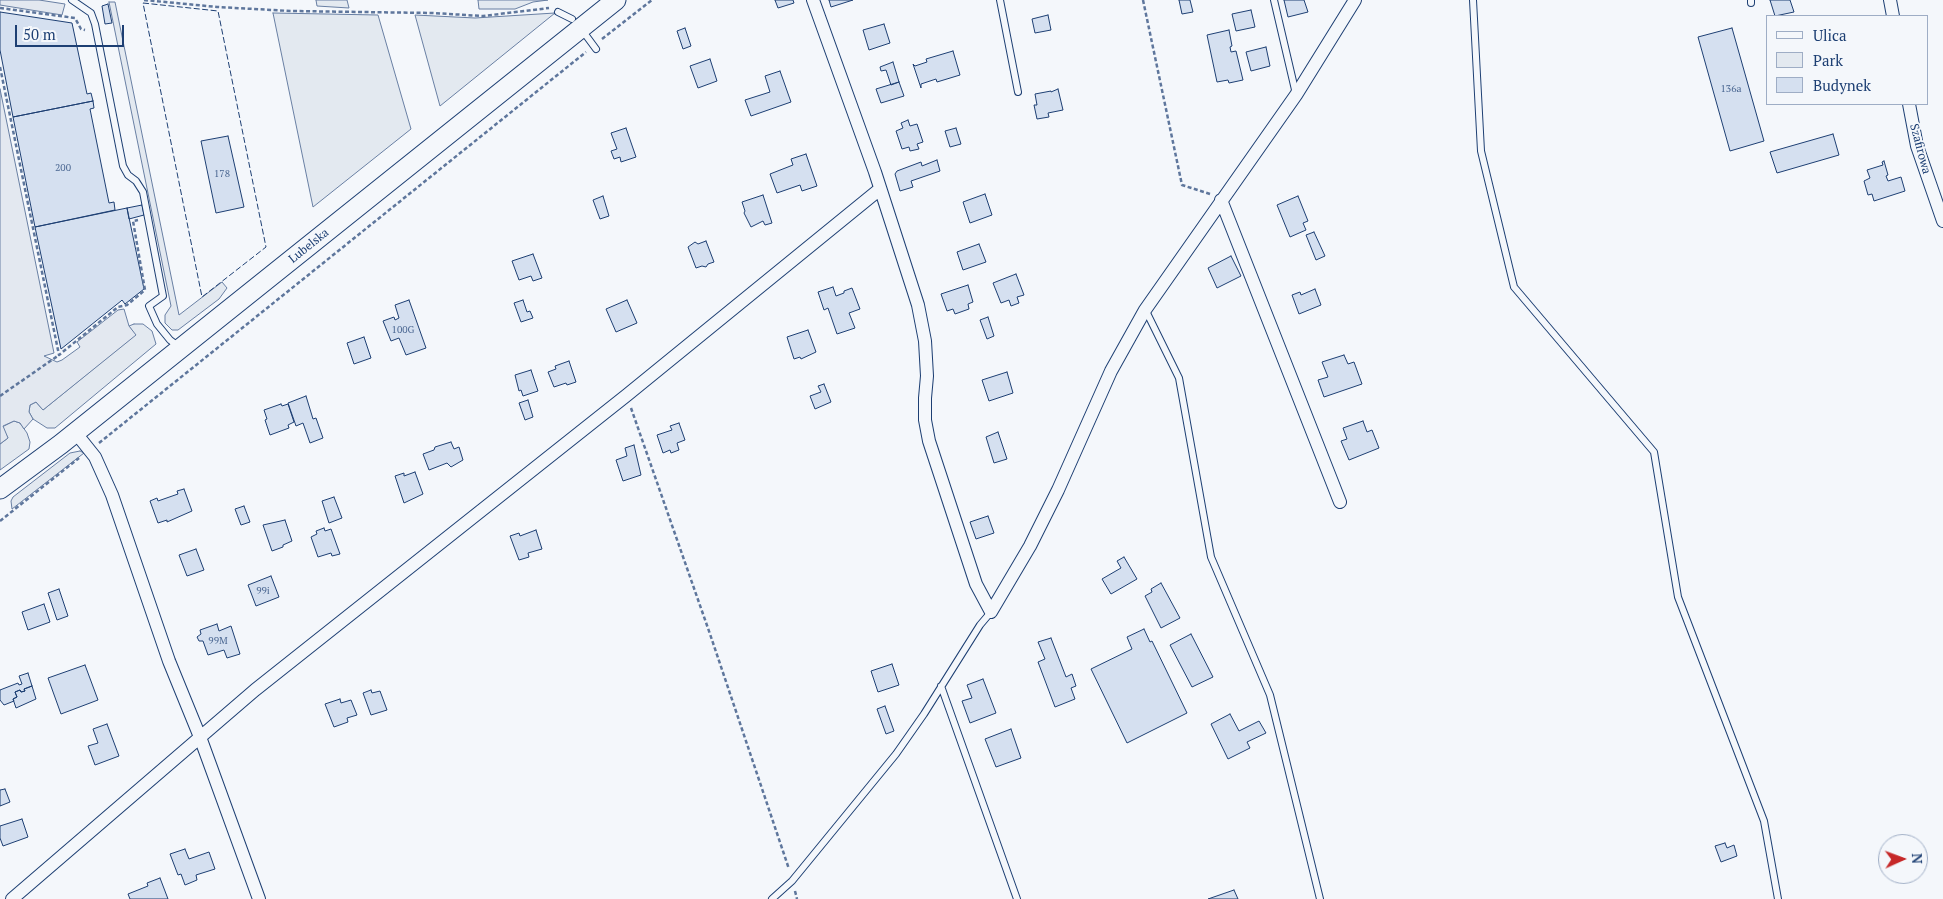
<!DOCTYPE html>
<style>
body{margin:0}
#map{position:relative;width:1943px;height:899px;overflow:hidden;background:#f4f7fb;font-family:"PT Serif",serif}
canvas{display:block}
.legend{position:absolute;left:1766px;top:15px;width:162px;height:90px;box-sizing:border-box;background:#f4f7fb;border:1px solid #9eadc5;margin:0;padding:6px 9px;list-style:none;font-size:15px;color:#1d3f73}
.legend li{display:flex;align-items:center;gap:10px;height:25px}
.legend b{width:25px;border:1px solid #9eadc5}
.north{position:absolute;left:1878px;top:834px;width:50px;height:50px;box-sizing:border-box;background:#f4f7fb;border:1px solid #9eadc5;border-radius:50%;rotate:88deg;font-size:14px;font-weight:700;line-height:20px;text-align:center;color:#1d3f73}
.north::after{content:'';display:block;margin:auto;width:18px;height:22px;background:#c62828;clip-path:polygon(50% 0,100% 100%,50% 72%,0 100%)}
.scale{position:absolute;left:15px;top:25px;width:109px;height:22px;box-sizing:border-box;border:2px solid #1d3f73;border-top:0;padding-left:6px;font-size:15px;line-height:18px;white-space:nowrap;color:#1d3f73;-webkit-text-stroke:4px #f4f7fb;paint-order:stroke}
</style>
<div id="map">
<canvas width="1943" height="899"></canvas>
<ul class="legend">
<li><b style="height:6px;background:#f4f7fb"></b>Ulica</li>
<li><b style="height:14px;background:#e3e9f0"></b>Park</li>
<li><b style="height:14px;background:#d5e0f0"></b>Budynek</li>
</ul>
<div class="north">N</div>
<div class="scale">50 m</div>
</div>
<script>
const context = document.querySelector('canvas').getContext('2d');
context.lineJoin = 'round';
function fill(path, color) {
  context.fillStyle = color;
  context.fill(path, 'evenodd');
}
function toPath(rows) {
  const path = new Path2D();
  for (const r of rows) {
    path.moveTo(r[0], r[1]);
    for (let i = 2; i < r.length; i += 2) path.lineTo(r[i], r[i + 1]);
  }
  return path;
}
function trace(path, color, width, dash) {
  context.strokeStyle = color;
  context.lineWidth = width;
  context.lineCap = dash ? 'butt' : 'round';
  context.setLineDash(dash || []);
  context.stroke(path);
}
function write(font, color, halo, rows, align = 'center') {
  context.font = font + ' "PT Serif",serif';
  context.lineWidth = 4;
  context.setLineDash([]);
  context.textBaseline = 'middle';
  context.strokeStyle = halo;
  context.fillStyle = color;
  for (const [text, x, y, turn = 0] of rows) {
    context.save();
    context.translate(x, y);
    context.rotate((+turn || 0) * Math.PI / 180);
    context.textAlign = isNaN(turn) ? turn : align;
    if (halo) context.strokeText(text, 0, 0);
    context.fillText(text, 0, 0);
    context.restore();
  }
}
const green = toPath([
 [316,0,347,0,349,8,317,6,316,0],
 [478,0,548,0,533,2,515,9,479,9,478,0],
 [109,2,115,2,179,315,222,282,227,288,219,299,178,330,172,330,165,323,165,315,171,306,109,2],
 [273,13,378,15,411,129,313,207,273,13],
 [555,13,440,106,415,15,475,18,555,13],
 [134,324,143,324,152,331,156,344,55,428,47,428,33,419,29,412,30,405,36,402,43,410,135,335,129,326,134,324],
 [14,421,20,423,27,433,30,442,29,449,0,470,0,444,8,438,2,427,14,421],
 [80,451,84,453,12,509,11,501,13,497,70,453,80,451]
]);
fill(green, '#e3e9f0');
trace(green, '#687fa3', 1);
const parking = toPath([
 [0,0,39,0,65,4,62,15,0,5,0,0],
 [0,89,54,353,44,356,57,362,62,360,80,347,77,342,118,310,124,309,129,326,136,335,43,410,36,402,30,405,29,412,33,419,24,429,20,423,14,421,3,426,8,438,0,444,0,89]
]);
fill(parking, '#e3e8f0');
trace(parking, '#687fa3', 1);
const building = toPath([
 [775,0,793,0,794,3,778,8,775,0],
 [829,0,853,0,831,7,829,0],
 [1179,0,1190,0,1193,12,1182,14,1179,0],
 [1284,0,1304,0,1308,12,1288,17,1284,0],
 [1770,0,1790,0,1794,12,1775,16,1770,0],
 [108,4,112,23,105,24,102,6,108,4],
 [1251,10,1255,27,1236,31,1232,14,1251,10],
 [0,12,72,23,87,94,91,93,93,101,13,117,0,50,0,12],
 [1048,15,1051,30,1035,33,1032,19,1048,15],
 [884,24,890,43,869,50,863,30,884,24],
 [685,28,691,46,683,49,677,31,685,28],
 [1732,28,1764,141,1730,151,1698,37,1732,28],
 [1229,30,1232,46,1230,47,1231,52,1236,51,1243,80,1229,83,1228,80,1217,82,1207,35,1229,30],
 [1266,47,1270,66,1251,71,1246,52,1266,47],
 [953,51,960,75,937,82,936,79,921,84,921,88,913,64,915,66,927,62,926,59,953,51],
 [710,59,717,81,698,88,690,66,710,59],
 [893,62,899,82,891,85,886,70,881,71,880,67,893,62],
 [780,71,791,102,751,116,745,100,770,92,765,76,780,71],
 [899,82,904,96,881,103,876,89,899,82],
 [1058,89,1063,110,1048,113,1049,117,1037,119,1034,105,1037,105,1035,94,1051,91,1051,92,1058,89],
 [93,101,94,108,90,109,109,203,114,202,115,210,35,227,13,117,93,101],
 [908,120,910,126,917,124,923,142,917,144,919,149,910,151,909,147,902,149,896,131,903,128,901,123,908,120],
 [626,128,636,157,621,162,620,157,614,159,611,151,617,149,611,133,626,128],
 [956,128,961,144,950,147,945,131,956,128],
 [1833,134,1839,155,1777,173,1770,152,1833,134],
 [228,136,244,207,216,213,201,141,228,136],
 [806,154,817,186,802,191,800,185,777,193,770,174,793,165,791,159,806,154],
 [937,160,940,171,911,181,913,187,900,191,895,174,897,171,921,162,922,166,937,160],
 [1884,161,1888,175,1886,176,1888,181,1901,177,1905,191,1874,201,1872,194,1868,195,1864,181,1870,178,1867,170,1883,165,1882,162,1884,161],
 [985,194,992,215,970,223,963,202,985,194],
 [763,195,772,223,765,225,763,221,751,227,744,213,745,211,742,202,763,195],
 [603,196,609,216,600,219,593,200,603,196],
 [1298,196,1308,221,1303,223,1306,230,1290,237,1277,205,1298,196],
 [142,205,144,215,129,219,127,208,142,205],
 [127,208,144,289,125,304,122,300,121,301,61,349,35,227,127,208],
 [1314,232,1325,256,1316,260,1306,235,1314,232],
 [706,241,714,262,708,264,706,267,702,266,696,268,688,247,695,242,698,244,706,241],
 [979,244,986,262,963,270,957,252,979,244],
 [533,254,542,278,533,281,531,276,519,280,512,261,533,254],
 [1231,256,1241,276,1217,288,1208,268,1231,256],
 [1016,274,1024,295,1017,297,1019,303,1011,306,1009,300,1001,303,993,283,1016,274],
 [968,285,973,302,968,304,969,309,955,314,953,309,947,311,941,294,968,285],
 [833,287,836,296,844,293,844,291,852,288,860,309,849,313,855,328,837,334,828,308,824,310,818,292,833,287],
 [1315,289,1321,305,1299,314,1292,295,1300,292,1301,295,1315,289],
 [409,300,426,348,406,355,399,338,391,341,383,321,394,317,395,320,399,318,395,305,409,300],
 [523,300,527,312,530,311,533,318,521,322,514,303,523,300],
 [627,300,637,323,616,332,606,309,627,300],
 [988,317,994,336,987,339,980,320,988,317],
 [808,330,816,352,801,359,800,357,794,359,787,337,808,330],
 [364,337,371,358,354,364,347,343,364,337],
 [1344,355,1348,364,1354,362,1362,384,1324,397,1318,380,1328,377,1322,362,1344,355],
 [569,361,576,382,567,385,566,383,554,387,548,372,556,369,555,366,569,361],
 [531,370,538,391,523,396,521,390,519,391,515,375,531,370],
 [1007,372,1013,393,989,401,982,380,1007,372],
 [824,384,831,402,815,409,810,396,821,392,818,386,824,384],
 [306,396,313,419,316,418,323,438,310,443,303,423,296,426,288,403,306,396],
 [528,400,533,417,525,420,519,403,528,400],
 [281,404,282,406,288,404,294,422,288,425,289,428,270,435,265,420,267,419,264,410,281,404],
 [1363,421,1367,432,1372,430,1379,448,1349,460,1341,441,1347,439,1343,428,1363,421],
 [679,423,685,440,677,443,679,450,671,453,670,450,663,453,657,435,672,430,670,426,679,423],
 [998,432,1007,459,994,463,986,437,998,432],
 [451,442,454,449,459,447,463,460,451,467,447,463,429,470,423,454,434,450,435,447,451,442],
 [634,445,641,475,623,481,616,460,627,456,625,448,634,445],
 [415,472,423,494,404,503,395,476,404,473,404,476,415,472],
 [184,489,192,511,167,522,167,520,158,523,150,501,157,498,158,501,178,494,177,491,184,489],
 [334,497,342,518,329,523,322,501,334,497],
 [244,506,250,522,241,525,235,509,244,506],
 [988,516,994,533,976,539,970,522,988,516],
 [285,520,292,541,283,545,283,547,272,551,263,525,285,520],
 [324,528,325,531,331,529,340,554,332,556,331,553,318,557,311,537,317,534,316,531,324,528],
 [536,530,542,549,528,553,529,557,519,560,510,536,519,533,520,536,536,530],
 [196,549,204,570,187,576,179,555,196,549],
 [1124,557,1137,579,1111,594,1102,579,1121,568,1117,561,1124,557],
 [271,576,279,597,256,606,248,585,271,576],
 [1161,583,1180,618,1161,628,1145,596,1152,592,1151,589,1161,583],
 [59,589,68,616,57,620,48,593,59,589],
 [44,604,50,622,28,630,22,612,44,604],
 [217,624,219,631,231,626,240,654,227,658,224,650,208,655,203,641,199,641,197,637,201,634,200,630,217,624],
 [1144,629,1150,642,1152,641,1187,713,1127,743,1091,669,1132,649,1127,637,1144,629],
 [1191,634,1213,677,1192,687,1170,645,1191,634],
 [1051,638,1066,677,1072,674,1076,686,1071,688,1075,699,1055,707,1038,662,1045,659,1038,642,1051,638],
 [892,664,899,685,878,692,871,671,892,664],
 [85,665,98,700,61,714,48,678,85,665],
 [28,673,32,686,24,689,25,691,21,692,20,690,15,692,17,697,13,699,14,701,4,705,0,700,0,690,18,683,19,685,22,684,19,676,28,673],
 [983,679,996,713,970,723,962,701,972,698,967,685,983,679],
 [32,686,36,699,16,708,13,699,17,697,15,692,20,690,21,692,25,691,24,689,32,686],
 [371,690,372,693,380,691,387,710,371,715,363,693,371,690],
 [340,699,341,703,351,700,357,715,347,718,348,722,334,727,325,704,340,699],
 [885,706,894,731,886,734,877,709,885,706],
 [1230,714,1239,731,1259,721,1266,733,1247,742,1250,748,1228,759,1211,724,1230,714],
 [107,724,119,756,95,765,88,746,98,743,93,729,107,724],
 [1011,729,1021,758,996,767,985,739,1011,729],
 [5,789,10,802,0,806,0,790,5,789],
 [22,819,28,837,3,846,0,838,0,826,22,819],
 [1725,843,1727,848,1734,845,1737,856,1721,862,1715,846,1725,843],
 [185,849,189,859,209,852,215,869,196,875,197,880,185,885,181,874,178,875,170,854,185,849],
 [160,878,168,899,130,899,128,894,148,886,147,883,160,878],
 [1234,890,1238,899,1208,899,1234,890]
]);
fill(building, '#d5e0f0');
trace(building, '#1d3f73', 1);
const lane = toPath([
 [72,0,91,13,95,24,123,166,128,175,136,181,143,192,163,296,149,306,157,324,170,340,178,346],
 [1000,0,1018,92],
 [1274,0,1296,94],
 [1473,0,1481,151,1514,287,1654,452,1678,597,1764,821,1778,899],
 [1751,3,1751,0],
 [558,12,572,19],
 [582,30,596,49],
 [1146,311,1179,378,1211,557,1270,695,1320,899],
 [941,686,1017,899],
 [772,899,792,881,896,754,924,714,980,625,991,612]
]);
const street = toPath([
 [813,0,875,172,918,305,925,341,927,376,925,398,925,420,929,441,976,584,991,612],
 [1890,0,1893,16],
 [1909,104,1917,146,1943,221],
 [1221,200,1340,502],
 [75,432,95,457,112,495,169,661,200,737,259,899],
 [991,612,1030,546,1058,490,1111,371,1145,310,1296,95,1355,0],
 [12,899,255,690,627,395,880,189]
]);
const secondary = toPath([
 [0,489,61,444,616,0]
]);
trace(lane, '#1d3f73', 8);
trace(street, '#1d3f73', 14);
trace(secondary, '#1d3f73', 21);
trace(toPath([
 [144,0,217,7,291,11,432,13,483,16,549,8],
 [1143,0,1182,185,1210,194],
 [0,8,75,18,81,29,85,30],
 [602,39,652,0],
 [0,67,59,355,118,307,127,305,145,290,133,221,138,220],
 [0,396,59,355],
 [631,408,710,634,789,869],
 [99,443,586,52],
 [0,521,79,458],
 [795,891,797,899]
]), '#5e769c', 2.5, [4, 2.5]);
trace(lane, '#f4f7fb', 6);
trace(street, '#f4f7fb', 12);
trace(secondary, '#f4f7fb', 19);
trace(toPath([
 [143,3,218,11,266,247,202,297,143,3]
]), '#1d3f73', 1, [6, 2.5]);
write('10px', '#4b6792', null, [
 ["136a",1731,89],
 ["200",63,168],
 ["178",222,174],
 ["100G",403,330],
 ["99i",263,591],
 ["99M",218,641]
]);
write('12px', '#1d3f73', '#f4f7fb', [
 ["Szafirowa",1920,149,75],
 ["Lubelska",309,246,-39]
]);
</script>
